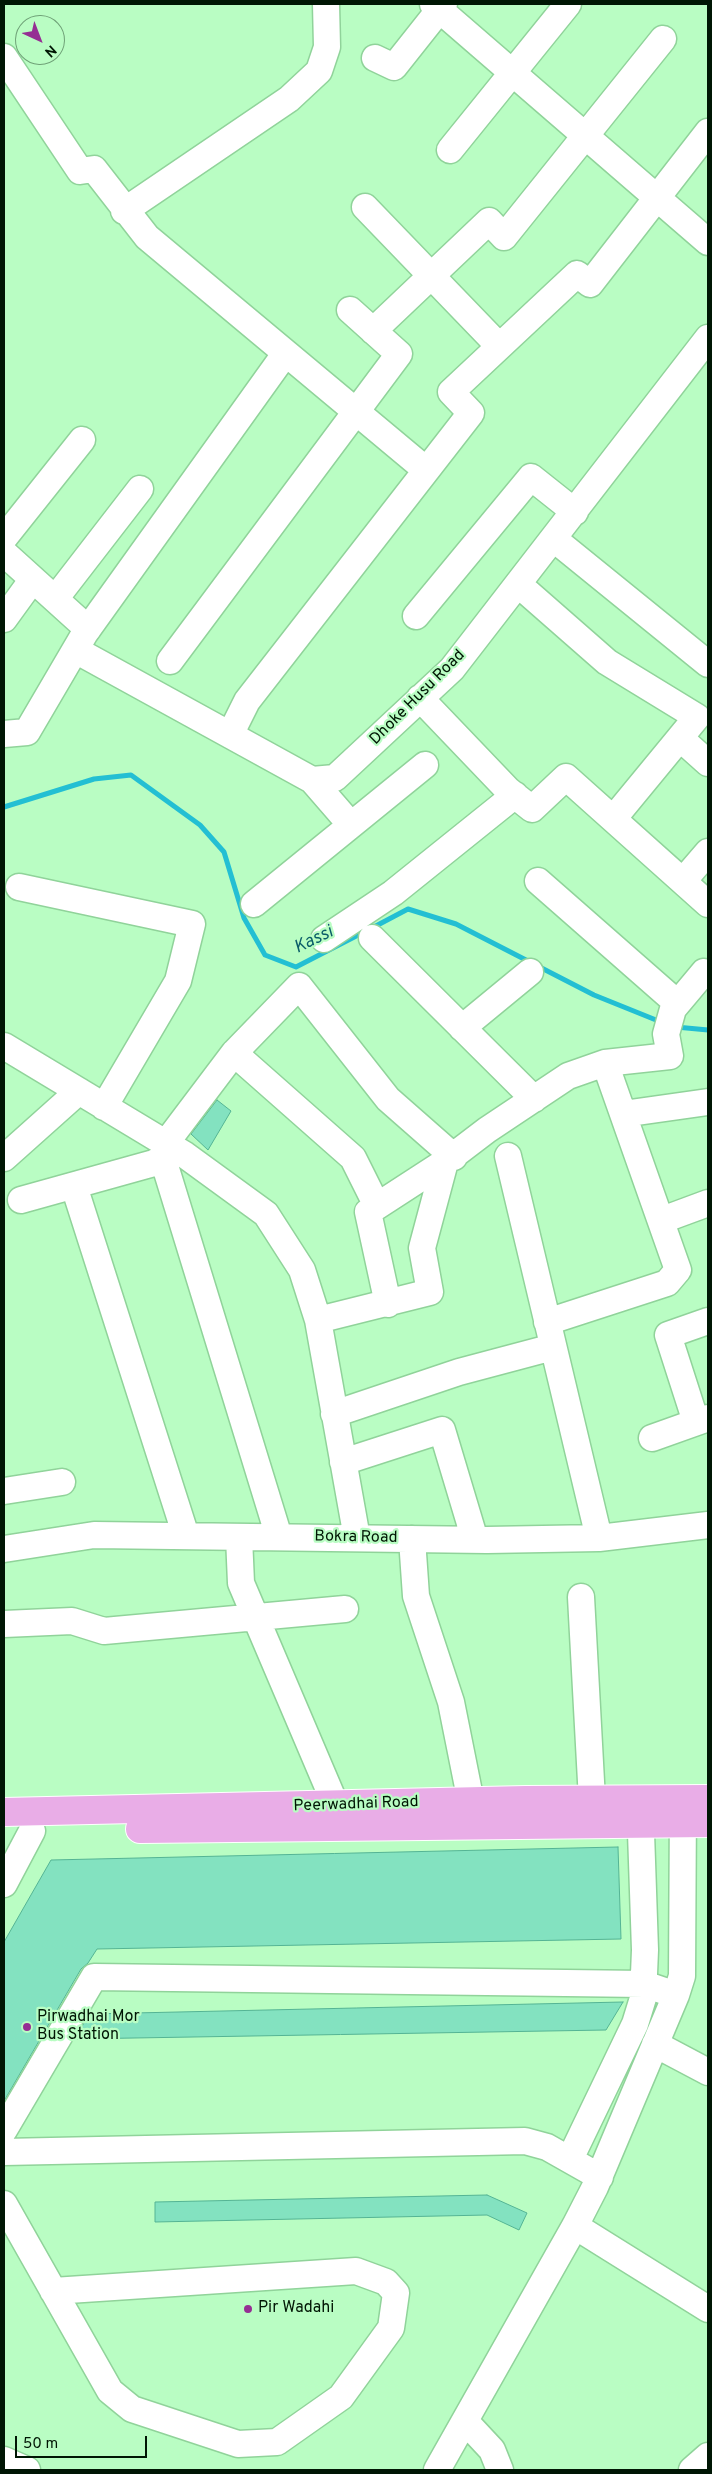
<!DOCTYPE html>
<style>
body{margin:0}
#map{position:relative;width:712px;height:2474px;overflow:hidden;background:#b9fdc3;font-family:Overpass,sans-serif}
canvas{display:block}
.frame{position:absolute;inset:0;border:5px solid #001604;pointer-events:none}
.north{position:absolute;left:15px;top:15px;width:50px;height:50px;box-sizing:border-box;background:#b9fdc3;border:1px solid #6fa177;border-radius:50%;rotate:137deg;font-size:14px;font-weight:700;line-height:20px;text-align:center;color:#001604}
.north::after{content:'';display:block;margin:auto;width:18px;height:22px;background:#952e93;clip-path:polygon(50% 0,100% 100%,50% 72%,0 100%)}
.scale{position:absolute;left:15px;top:2436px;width:132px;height:22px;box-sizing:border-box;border:2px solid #001604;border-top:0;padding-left:6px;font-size:15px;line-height:18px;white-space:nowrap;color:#001604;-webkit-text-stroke:4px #b9fdc3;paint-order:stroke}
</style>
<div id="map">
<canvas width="712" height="2474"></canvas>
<div class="frame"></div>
<div class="north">N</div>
<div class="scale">50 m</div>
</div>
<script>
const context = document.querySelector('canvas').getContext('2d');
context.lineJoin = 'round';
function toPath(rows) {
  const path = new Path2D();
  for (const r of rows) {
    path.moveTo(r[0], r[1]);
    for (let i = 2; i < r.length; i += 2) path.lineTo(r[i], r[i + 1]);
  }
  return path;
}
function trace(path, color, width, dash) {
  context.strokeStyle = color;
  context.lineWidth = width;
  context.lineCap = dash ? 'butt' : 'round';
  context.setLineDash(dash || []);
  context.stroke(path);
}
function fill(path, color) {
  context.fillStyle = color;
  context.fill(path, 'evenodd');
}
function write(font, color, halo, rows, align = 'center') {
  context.font = font + ' Overpass,sans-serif';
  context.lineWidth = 4.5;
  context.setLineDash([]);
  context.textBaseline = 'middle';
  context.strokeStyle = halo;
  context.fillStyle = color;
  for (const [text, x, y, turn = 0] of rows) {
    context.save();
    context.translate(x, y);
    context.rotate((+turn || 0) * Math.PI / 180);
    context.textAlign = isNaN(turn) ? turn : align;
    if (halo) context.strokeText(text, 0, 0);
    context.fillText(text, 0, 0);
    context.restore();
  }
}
trace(toPath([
 [4,807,94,779,131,775,200,825,224,852,244,918,265,955,296,967,364,932],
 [372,928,408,909,456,924,594,995,661,1022],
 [676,1027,708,1030]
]), '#23bfd3', 5);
const building = toPath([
 [217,1100,231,1111,208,1150,191,1134,217,1100],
 [618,1847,621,1939,97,1949,88,1963,81,1969,4,2101,4,1942,51,1860,618,1847],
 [623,2002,606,2030,75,2039,89,2014,623,2002],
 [487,2195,527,2213,519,2230,487,2215,155,2222,155,2202,487,2195]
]);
fill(building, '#83e2c0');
trace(building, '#54b494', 1);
const minor = toPath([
 [433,4,708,242],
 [4,57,80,171,94,169,147,237,426,470],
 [375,58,394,67,444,4],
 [450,150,568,4],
 [365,207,499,346],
 [124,211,289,99,319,71,327,47,326,4],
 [373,331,489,221,504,237,663,39],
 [4,538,82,440],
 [554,539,708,664],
 [4,553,88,629],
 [518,584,607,662,697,717,613,819],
 [55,599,140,489],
 [416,616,531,477,575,512],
 [4,619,33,579],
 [81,653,312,780,335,778,452,669,708,338],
 [170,661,399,354,350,310],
 [420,698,508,790,532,809,566,777,708,904],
 [4,734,27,732,85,633,285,354],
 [230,735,247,701,471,413,451,392,577,274,590,284,708,132],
 [680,738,708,763],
 [312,780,351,825],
 [538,881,677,1003],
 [683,881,708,852],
 [19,887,192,924,178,981,104,1107],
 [254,904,425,765],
 [372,938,534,1099],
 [324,939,393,893,515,795],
 [462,1028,530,972],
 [4,1046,185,1155,266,1214,302,1270,318,1320,357,1538],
 [234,1053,299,986,388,1099,454,1157],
 [623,1114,708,1102],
 [166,1143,234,1053,353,1158,377,1206],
 [508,1156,599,1538],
 [4,1158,79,1091],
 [163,1159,279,1537],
 [74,1186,186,1536],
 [21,1200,154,1163,178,1151],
 [673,1216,708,1203],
 [388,1304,368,1212,445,1162],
 [318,1320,430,1292,422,1248,445,1162,487,1130,568,1076,605,1063,670,1056,666,1034,673,1009,704,972],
 [547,1322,667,1283,678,1270,605,1063],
 [334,1414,459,1372,553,1347],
 [696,1422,668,1335,708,1321],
 [652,1438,708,1418],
 [343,1462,442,1430,475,1540],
 [4,1491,62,1482],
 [239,1537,241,1583,336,1806],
 [412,1539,416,1596,451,1702,471,1802],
 [4,1549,94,1535,487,1540,599,1538,708,1525],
 [581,1597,592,1800],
 [4,1624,72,1621,104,1631,345,1609],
 [4,1884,32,1831],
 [655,2044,708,2072],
 [4,2130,94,1977,644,1984,676,1995],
 [4,2152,525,2141,547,2147,600,2177],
 [570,2159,635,2024,643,1998,645,1950,640,1803],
 [4,2204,110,2391,132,2409,238,2444,277,2442,341,2397,391,2328,396,2293,386,2282,356,2271,53,2291],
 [575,2226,708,2309],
 [465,2421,492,2450,500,2470],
 [4,2460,27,2470],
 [437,2470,575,2226,595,2187,676,1995,682,1976,683,1802],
 [692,2470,708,2456]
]);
const major = toPath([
 [4,1812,526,1800,708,1799],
 [140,1829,708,1823]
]);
trace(minor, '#90d39a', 29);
trace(major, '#fff', 30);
trace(minor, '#fff', 26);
trace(major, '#e9ade7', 28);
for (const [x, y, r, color] of [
 [27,2027,5,"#952e93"],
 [248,2309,5,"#952e93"]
]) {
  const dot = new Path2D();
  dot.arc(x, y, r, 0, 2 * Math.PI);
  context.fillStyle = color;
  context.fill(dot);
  trace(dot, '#b9fdc3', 2);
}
write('16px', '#001604', '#b9fdc3', [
 ["Dhoke Husu Road",418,698,-45],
 ["Bokra Road",356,1538,1],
 ["Peerwadhai Road",356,1805,-2]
]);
write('16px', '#001604', '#b9fdc3', [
 ["Pirwadhai Mor",37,2018],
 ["Bus Station",37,2036],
 ["Pir Wadahi",258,2309]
], 'left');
write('italic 18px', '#0a5d68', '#b9fdc3', [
 ["Kassi",314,941,-26]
]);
</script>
